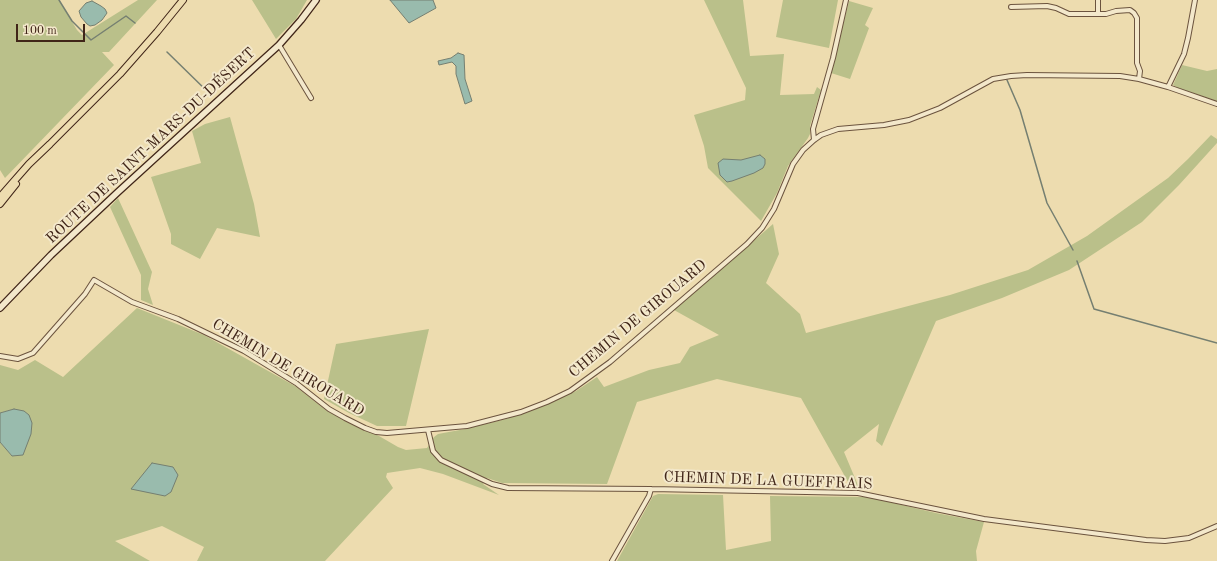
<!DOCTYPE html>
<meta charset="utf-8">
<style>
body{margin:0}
#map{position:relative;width:1217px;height:561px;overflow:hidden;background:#eddcaf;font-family:"Old Standard TT",serif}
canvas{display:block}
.scale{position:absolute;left:16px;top:24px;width:69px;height:18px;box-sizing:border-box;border:2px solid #402518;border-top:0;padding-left:5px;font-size:12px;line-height:14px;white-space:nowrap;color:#402518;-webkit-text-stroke:3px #f3e8cb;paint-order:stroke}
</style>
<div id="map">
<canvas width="1217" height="561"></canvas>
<div class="scale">100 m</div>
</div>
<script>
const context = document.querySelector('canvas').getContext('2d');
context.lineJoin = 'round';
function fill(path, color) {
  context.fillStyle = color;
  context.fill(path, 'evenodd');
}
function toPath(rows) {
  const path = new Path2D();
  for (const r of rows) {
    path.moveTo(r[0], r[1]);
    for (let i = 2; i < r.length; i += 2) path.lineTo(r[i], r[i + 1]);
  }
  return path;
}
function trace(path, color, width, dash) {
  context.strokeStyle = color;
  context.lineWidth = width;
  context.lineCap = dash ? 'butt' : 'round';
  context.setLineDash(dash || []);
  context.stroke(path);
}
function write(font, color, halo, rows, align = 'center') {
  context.font = font + ' "Old Standard TT",serif';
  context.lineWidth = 4;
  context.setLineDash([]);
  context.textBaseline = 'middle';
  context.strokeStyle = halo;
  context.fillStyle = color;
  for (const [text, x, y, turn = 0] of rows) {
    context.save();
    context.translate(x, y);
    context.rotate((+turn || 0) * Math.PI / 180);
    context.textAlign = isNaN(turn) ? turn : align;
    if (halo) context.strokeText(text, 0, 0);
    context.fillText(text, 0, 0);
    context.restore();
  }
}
fill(toPath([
 [0,0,59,0,77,30,82,35,138,0,157,0,109,52,102,52,114,65,5,178,0,170],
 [252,0,307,0,296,19,276,39],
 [704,0,743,0,750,56,784,54,780,95,814,94,817,87,821,90,810,126,810,134,808,138,788,166,777,193,761,221,708,168,704,146,694,115,745,100,746,88],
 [783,0,838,0,829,48,776,37],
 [849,1,873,8,865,25,869,28,850,79,831,73],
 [1182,65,1207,71,1217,69,1217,101,1178,88,1173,85],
 [230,117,254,204,260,237,217,228,200,259,171,244,171,234,151,177,201,163,192,131,205,124],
 [1211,135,1217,139,1217,143,1179,185,1142,222,1069,270,1002,298,936,321,882,446,876,441,879,424,844,452,860,490,852,489,801,398,717,379,637,402,607,484,502,483,487,478,483,484,499,495,443,474,420,468,387,473,386,477,393,488,325,561,197,561,204,547,162,526,115,541,150,561,0,561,0,442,12,456,14,409,0,413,0,365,18,370,35,360,63,377,137,308,204,335,295,386,327,411,379,436,398,447,406,450,427,448,434,437,438,434,465,429,506,419,556,400,576,391,597,377,604,387,649,370,680,363,690,347,719,335,674,310,773,224,779,254,766,283,800,314,806,333,950,295,1028,270,1087,236,1168,178,1188,159],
 [118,198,152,272,148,289,153,305,141,300,141,275,110,207],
 [429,329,406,426,377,426,349,413,324,399,336,344],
 [658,494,723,495,726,550,771,541,770,496,868,497,936,513,984,522,976,551,977,561,617,561,653,496]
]), '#bac08a');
const water = toPath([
 [390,0,433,0,436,8,409,23,390,0],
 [92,1,101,6,105,9,107,13,102,20,95,25,90,26,87,24,81,17,79,11,86,3,92,1],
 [458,53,464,55,465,79,472,101,465,104,456,74,456,66,452,62,439,65,438,61,451,58,458,53],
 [760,155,765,159,765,164,763,168,754,173,732,181,727,182,720,175,718,163,723,159,741,160,760,155],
 [14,409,24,411,29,415,32,423,31,434,23,455,12,456,0,442,0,413,14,409],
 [152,463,173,467,178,475,171,492,165,496,131,489,152,463]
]);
fill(water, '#99bbad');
trace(water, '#757f71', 1);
trace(toPath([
 [59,0,72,21,91,40,126,16,135,23],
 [167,52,211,95],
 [1007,80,1020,110,1047,203,1073,250],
 [1077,261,1094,309,1217,343]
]), '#757f71', 1.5);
const minor = toPath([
 [1098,0,1098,14],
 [1011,7,1047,6,1056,8,1069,14,1106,14,1116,11,1130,10,1134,13,1137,18,1137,63,1140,71,1139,79],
 [279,45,311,98],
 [1168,87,1184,54,1188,38,1195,0],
 [814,140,813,129,833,58,846,0],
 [0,356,18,359,33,353,85,294,94,280,132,302,178,319,244,351,296,383,329,409,345,418,365,428,376,432,387,433,467,426,521,412,547,402,570,391,610,362,747,244,762,228,774,209,793,164,803,150,814,140,821,135,838,129,884,125,909,120,940,108,993,79,1011,76,1027,75,1120,76,1139,79,1168,87,1217,104],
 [428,430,433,451,441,460,492,484,508,488,651,489,858,493,984,519,1146,540,1165,541,1189,538,1217,526],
 [612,561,649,496,651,489]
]);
const secondary = toPath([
 [0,308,51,255,118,192,279,45,301,20,316,0]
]);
const primary = toPath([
 [0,197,29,164,50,144,120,74,157,32,183,0],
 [0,204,16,184]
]);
trace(minor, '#6b533e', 6);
trace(secondary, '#402518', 8);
trace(primary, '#402518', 8);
trace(minor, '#f3e8cb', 4);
trace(secondary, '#f3e8cb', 5.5);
trace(primary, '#eddcaf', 6);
write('15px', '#402518', '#f3e8cb', [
 ["ROUTE DE SAINT-MARS-DU-DÉSERT",151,146,-43],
 ["CHEMIN DE GIROUARD",638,319,-40],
 ["CHEMIN DE GIROUARD",288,368,31],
 ["CHEMIN DE LA GUEFFRAIS",768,481,2]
]);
</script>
